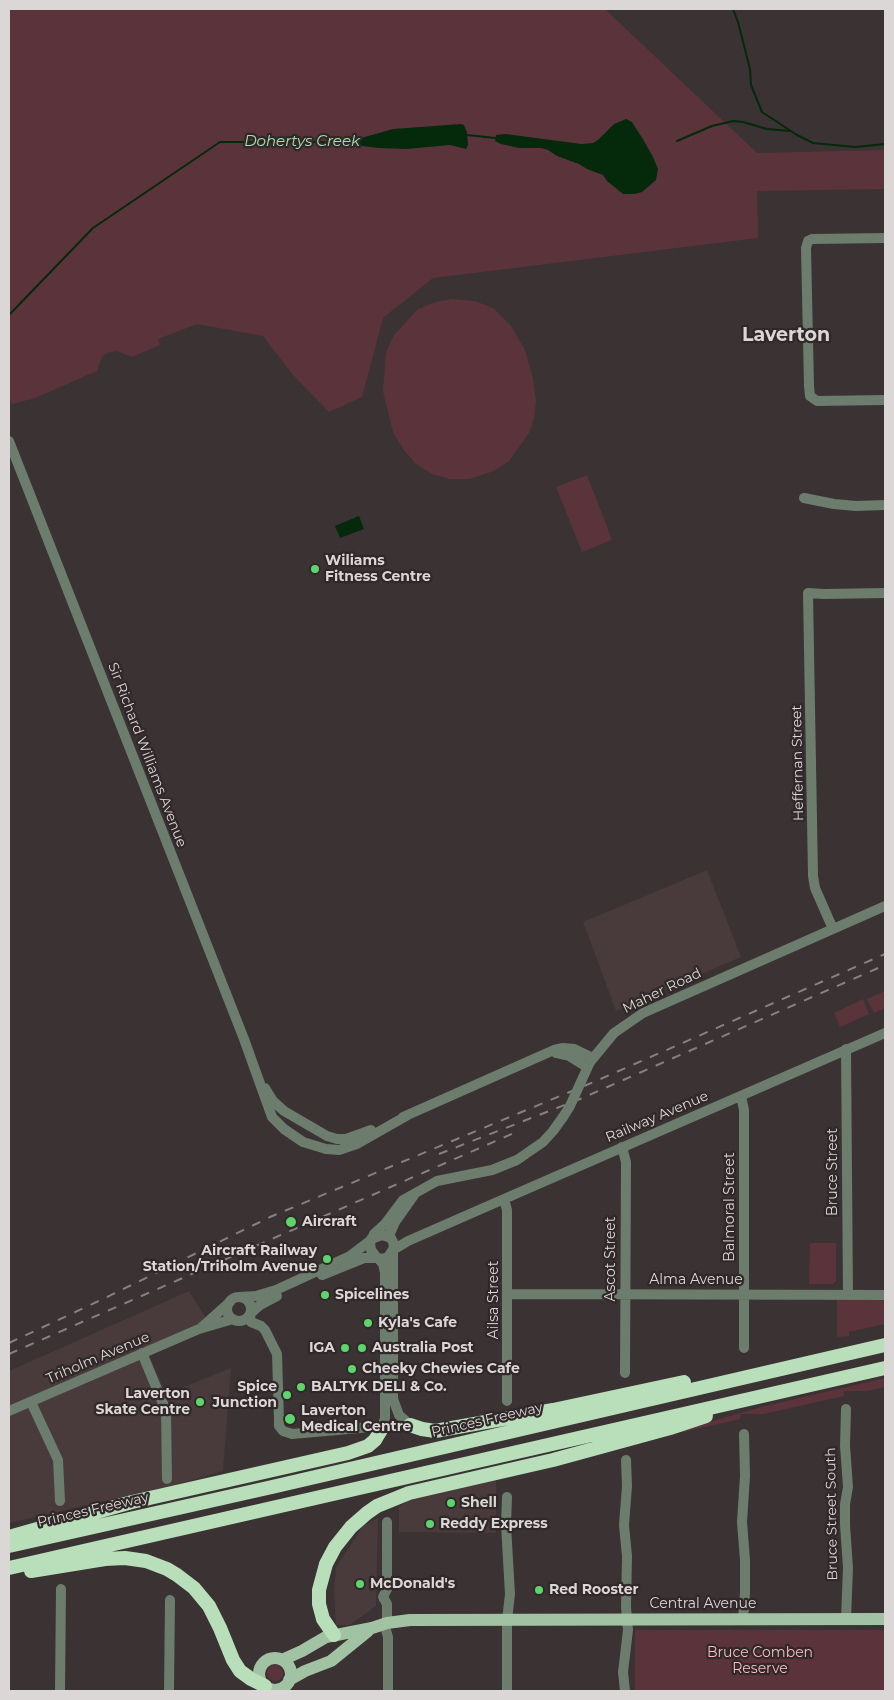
<!DOCTYPE html>
<style>
body{margin:0}
#map{position:relative;width:894px;height:1700px;overflow:hidden;background:#3a3233;font-family:Montserrat,sans-serif}
canvas{display:block}
.frame{position:absolute;inset:0;border:10px solid #dcd7d7;pointer-events:none}
</style>
<div id="map">
<canvas width="894" height="1700"></canvas>
<div class="frame"></div>
</div>
<script>
const context = document.querySelector('canvas').getContext('2d');
context.lineJoin = 'round';
function fill(path, color) {
  context.fillStyle = color;
  context.fill(path, 'evenodd');
}
function toPath(rows) {
  const path = new Path2D();
  for (const r of rows) {
    if (r.length === 3) {
      path.moveTo(r[0] + r[2], r[1]);
      path.arc(r[0], r[1], r[2], 0, 2 * Math.PI);
      continue;
    }
    path.moveTo(r[0], r[1]);
    for (let i = 2; i < r.length; i += 2) path.lineTo(r[i], r[i + 1]);
  }
  return path;
}
function trace(path, color, width, dash) {
  context.strokeStyle = color;
  context.lineWidth = width;
  context.lineCap = dash ? 'butt' : 'round';
  context.setLineDash(dash || []);
  context.stroke(path);
}
function write(font, color, halo, rows, align = 'center') {
  context.font = font + ' Montserrat,sans-serif';
  context.lineWidth = 4.5;
  context.setLineDash([]);
  context.textBaseline = 'middle';
  context.strokeStyle = halo;
  context.fillStyle = color;
  for (const [text, x, y, turn = 0] of rows) {
    context.save();
    context.translate(x, y);
    context.rotate((+turn || 0) * Math.PI / 180);
    context.textAlign = isNaN(turn) ? turn : align;
    if (halo) context.strokeText(text, 0, 0);
    context.fillText(text, 0, 0);
    context.restore();
  }
}
fill(toPath([
 [707,870,741,957,616,1011,583,922],
 [189,1291,212,1328,149,1355,166,1394,231,1368,223,1471,175,1485,9,1523,9,1371],
 [496,1480,496,1533,399,1532,399,1507,410,1499],
 [378,1518,376,1606,350,1625,336,1625,334,1591,336,1567,363,1526]
]), '#493a3c');
fill(toPath([
 [9,9,605,9,757,153,885,150,885,189,757,191,758,238,433,278,383,318,362,397,329,412,293,375,263,336,197,324,158,339,160,345,132,357,117,351,107,353,102,357,97,371,35,398,12,404,9,398],
 [452,299,475,301,493,308,511,326,525,350,533,378,536,401,534,418,529,433,509,461,494,471,469,479,450,479,432,474,416,464,403,449,393,432,383,391,386,352,394,335,418,309,436,302],
 [587,475,612,540,582,552,556,487],
 [885,991,885,1008,874,1013,867,999],
 [863,999,869,1014,840,1027,834,1013],
 [810,1243,836,1243,836,1281,833,1284,809,1284],
 [837,1299,885,1299,885,1324,849,1332,849,1336,837,1337],
 [885,1378,885,1387,867,1391,844,1391,844,1396,764,1414,741,1414,740,1419,684,1432,672,1433,761,1407],
 [635,1630,885,1630,885,1691,635,1691],
 [275,1673,8]
]), '#5b343b');
fill(toPath([
 [626,119,632,122,644,141,653,157,658,169,656,180,642,192,635,194,623,194,607,181,603,175,587,169,579,164,557,156,548,150,541,148,519,148,501,144,495,141,496,135,506,134,581,144,593,143,598,140,614,124],
 [461,124,464,125,467,132,468,145,466,149,450,145,406,149,379,148,362,146,358,144,357,141,361,138,393,129],
 [359,516,364,529,340,538,335,526]
]), '#05290b');
trace(toPath([
 [733,9,738,22,750,69,751,85,762,112,797,135,813,143,855,147,885,144],
 [467,135,495,138],
 [677,141,712,126,733,121,743,122,767,129,790,131],
 [9,315,93,228,220,142,358,142]
]), '#05290b', 2);
trace(toPath([
 [885,238,812,239,808,241,806,248,809,386,810,396,817,401,885,400],
 [9,441,244,1039,272,1117,284,1129,303,1142,326,1149,339,1150,357,1144,408,1115],
 [804,498,834,504,856,506,885,505],
 [833,929,815,888,813,876,808,593,824,594,885,593],
 [846,1049,848,1295],
 [556,1053,569,1056,587,1067],
 [590,1062,614,1033,643,1013,885,906],
 [265,1088,273,1101,284,1111,327,1136,337,1139,346,1139,371,1130],
 [741,1096,744,1110,744,1348],
 [403,1117,554,1050,563,1048,574,1049,593,1058],
 [622,1147,626,1162,625,1373],
 [504,1199,507,1210,507,1401],
 [389,1236,395,1222,414,1195],
 [371,1239,382,1235,391,1238,393,1242,394,1248,388,1257,383,1259,377,1258,371,1250,370,1243,374,1234,385,1224,403,1200,437,1181,492,1170,517,1160,543,1142,553,1131,563,1117],
 [393,1250,408,1241,504,1199,885,1033],
 [393,1251,393,1399,399,1415,410,1425],
 [322,1275,364,1258,377,1258],
 [507,1294,885,1295],
 [239,1297,256,1296,276,1290,350,1256,371,1240],
 [239,1309,12],
 [251,1313,260,1305,277,1296],
 [250,1315,251,1322,261,1326,265,1330,277,1354,279,1420,279,1426,283,1431,292,1434,371,1427,381,1430,385,1418,385,1273,383,1264,378,1258],
 [202,1327,230,1302],
 [142,1353,166,1411,167,1479],
 [31,1402,58,1460,60,1501],
 [9,1411,199,1329,233,1319],
 [507,1497,506,1525,510,1594,507,1620,507,1691],
 [387,1522,387,1589,383,1597,387,1604,387,1623],
 [743,1619,745,1593,745,1560,742,1522,745,1476,744,1434],
 [846,1619,848,1568,845,1525,845,1504,848,1487,845,1446,846,1409],
 [384,1623,388,1637,388,1691],
 [60,1691,61,1589],
 [169,1691,170,1600],
 [625,1691,623,1672,628,1630,626,1607,627,1556,624,1525,627,1486,626,1460]
]), '#6c7c6d', 10);
trace(toPath([
 [275,1674,16],
 [282,1660,302,1651,326,1637,372,1628,387,1623,410,1620,885,1619],
 [289,1680,305,1671,331,1661,368,1631]
]), '#a2c3a3', 12);
trace(toPath([
 [410,1425,422,1429,435,1431,553,1410,684,1382],
 [9,1537,132,1502,348,1453,368,1446,375,1440,381,1430],
 [9,1546,272,1487,885,1345],
 [9,1568,885,1368],
 [31,1571,105,1559,125,1558,146,1561,167,1569,177,1575,194,1588,209,1606,220,1628,233,1660,240,1671,251,1679,265,1686],
 [334,1635,323,1619,319,1604,319,1590,326,1564,335,1547,351,1527,367,1513,377,1506,409,1493,553,1460,670,1428,706,1416]
]), '#b8dfb9', 14);
trace(toPath([
 [439,1154,580,1099,885,965],
 [9,1343,103,1299,270,1217,596,1081,885,954],
 [9,1354,514,1133]
]), '#868080', 2, [9, 9]);
trace(toPath([
 [563,1117,570,1106,590,1062]
]), '#6c7c6d', 10);
for (const [x, y, r, color] of [
 [315,569,5,"#5ed56c"],
 [291,1222,6,"#5ed56c"],
 [327,1259,5,"#5ed56c"],
 [325,1295,5,"#5ed56c"],
 [368,1323,5,"#5ed56c"],
 [345,1348,5,"#5ed56c"],
 [362,1348,5,"#5ed56c"],
 [352,1369,5,"#5ed56c"],
 [301,1387,5,"#5ed56c"],
 [287,1395,5,"#5ed56c"],
 [200,1402,5,"#5ed56c"],
 [290,1419,6,"#5ed56c"],
 [451,1503,5,"#5ed56c"],
 [430,1524,5,"#5ed56c"],
 [360,1584,5,"#5ed56c"],
 [539,1590,5,"#5ed56c"]
]) {
  const dot = new Path2D();
  dot.arc(x, y, r, 0, 2 * Math.PI);
  context.fillStyle = color;
  context.fill(dot);
  trace(dot, '#302829', 2);
}
write('bold 14px', '#dcd7d7', '#302829', [
 ["Wiliams",325,561],
 ["Fitness Centre",325,577],
 ["Aircraft",302,1222],
 ["Aircraft Railway",317,1251,"right"],
 ["Station/Triholm Avenue",317,1267,"right"],
 ["Spicelines",335,1295],
 ["Kyla's Cafe",378,1323],
 ["IGA",335,1348,"right"],
 ["Australia Post",372,1348],
 ["Cheeky Chewies Cafe",362,1369],
 ["Spice",277,1387,"right"],
 ["Junction",277,1403,"right"],
 ["BALTYK DELI & Co.",311,1387],
 ["Laverton",190,1394,"right"],
 ["Skate Centre",190,1410,"right"],
 ["Laverton",301,1411],
 ["Medical Centre",301,1427],
 ["Shell",461,1503],
 ["Reddy Express",440,1524],
 ["McDonald's",370,1584],
 ["Red Rooster",549,1590]
], 'left');
write('14px', '#dcd7d7', '#302829', [
 ["Sir Richard Williams Avenue",147,755,69],
 ["Heffernan Street",798,763,-91],
 ["Maher Road",662,991,-26],
 ["Railway Avenue",657,1117,-23],
 ["Bruce Street",833,1172,-90],
 ["Balmoral Street",730,1207,-90],
 ["Ascot Street",611,1259,-90],
 ["Alma Avenue",696,1280],
 ["Ailsa Street",494,1300,-90],
 ["Triholm Avenue",98,1358,-23],
 ["Princes Freeway",487,1420,-13],
 ["Princes Freeway",93,1510,-13],
 ["Bruce Street South",832,1514,-91],
 ["Central Avenue",703,1604]
]);
write('14px', '#fcbac4', '#302829', [
 ["Bruce Comben",760,1653],
 ["Reserve",760,1669]
]);
write('italic 15px', '#a6e0a9', '#302829', [
 ["Dohertys Creek",302,142]
]);
write('bold 19px', '#dcd7d7', '#302829', [
 ["Laverton",786,335]
]);
</script>
